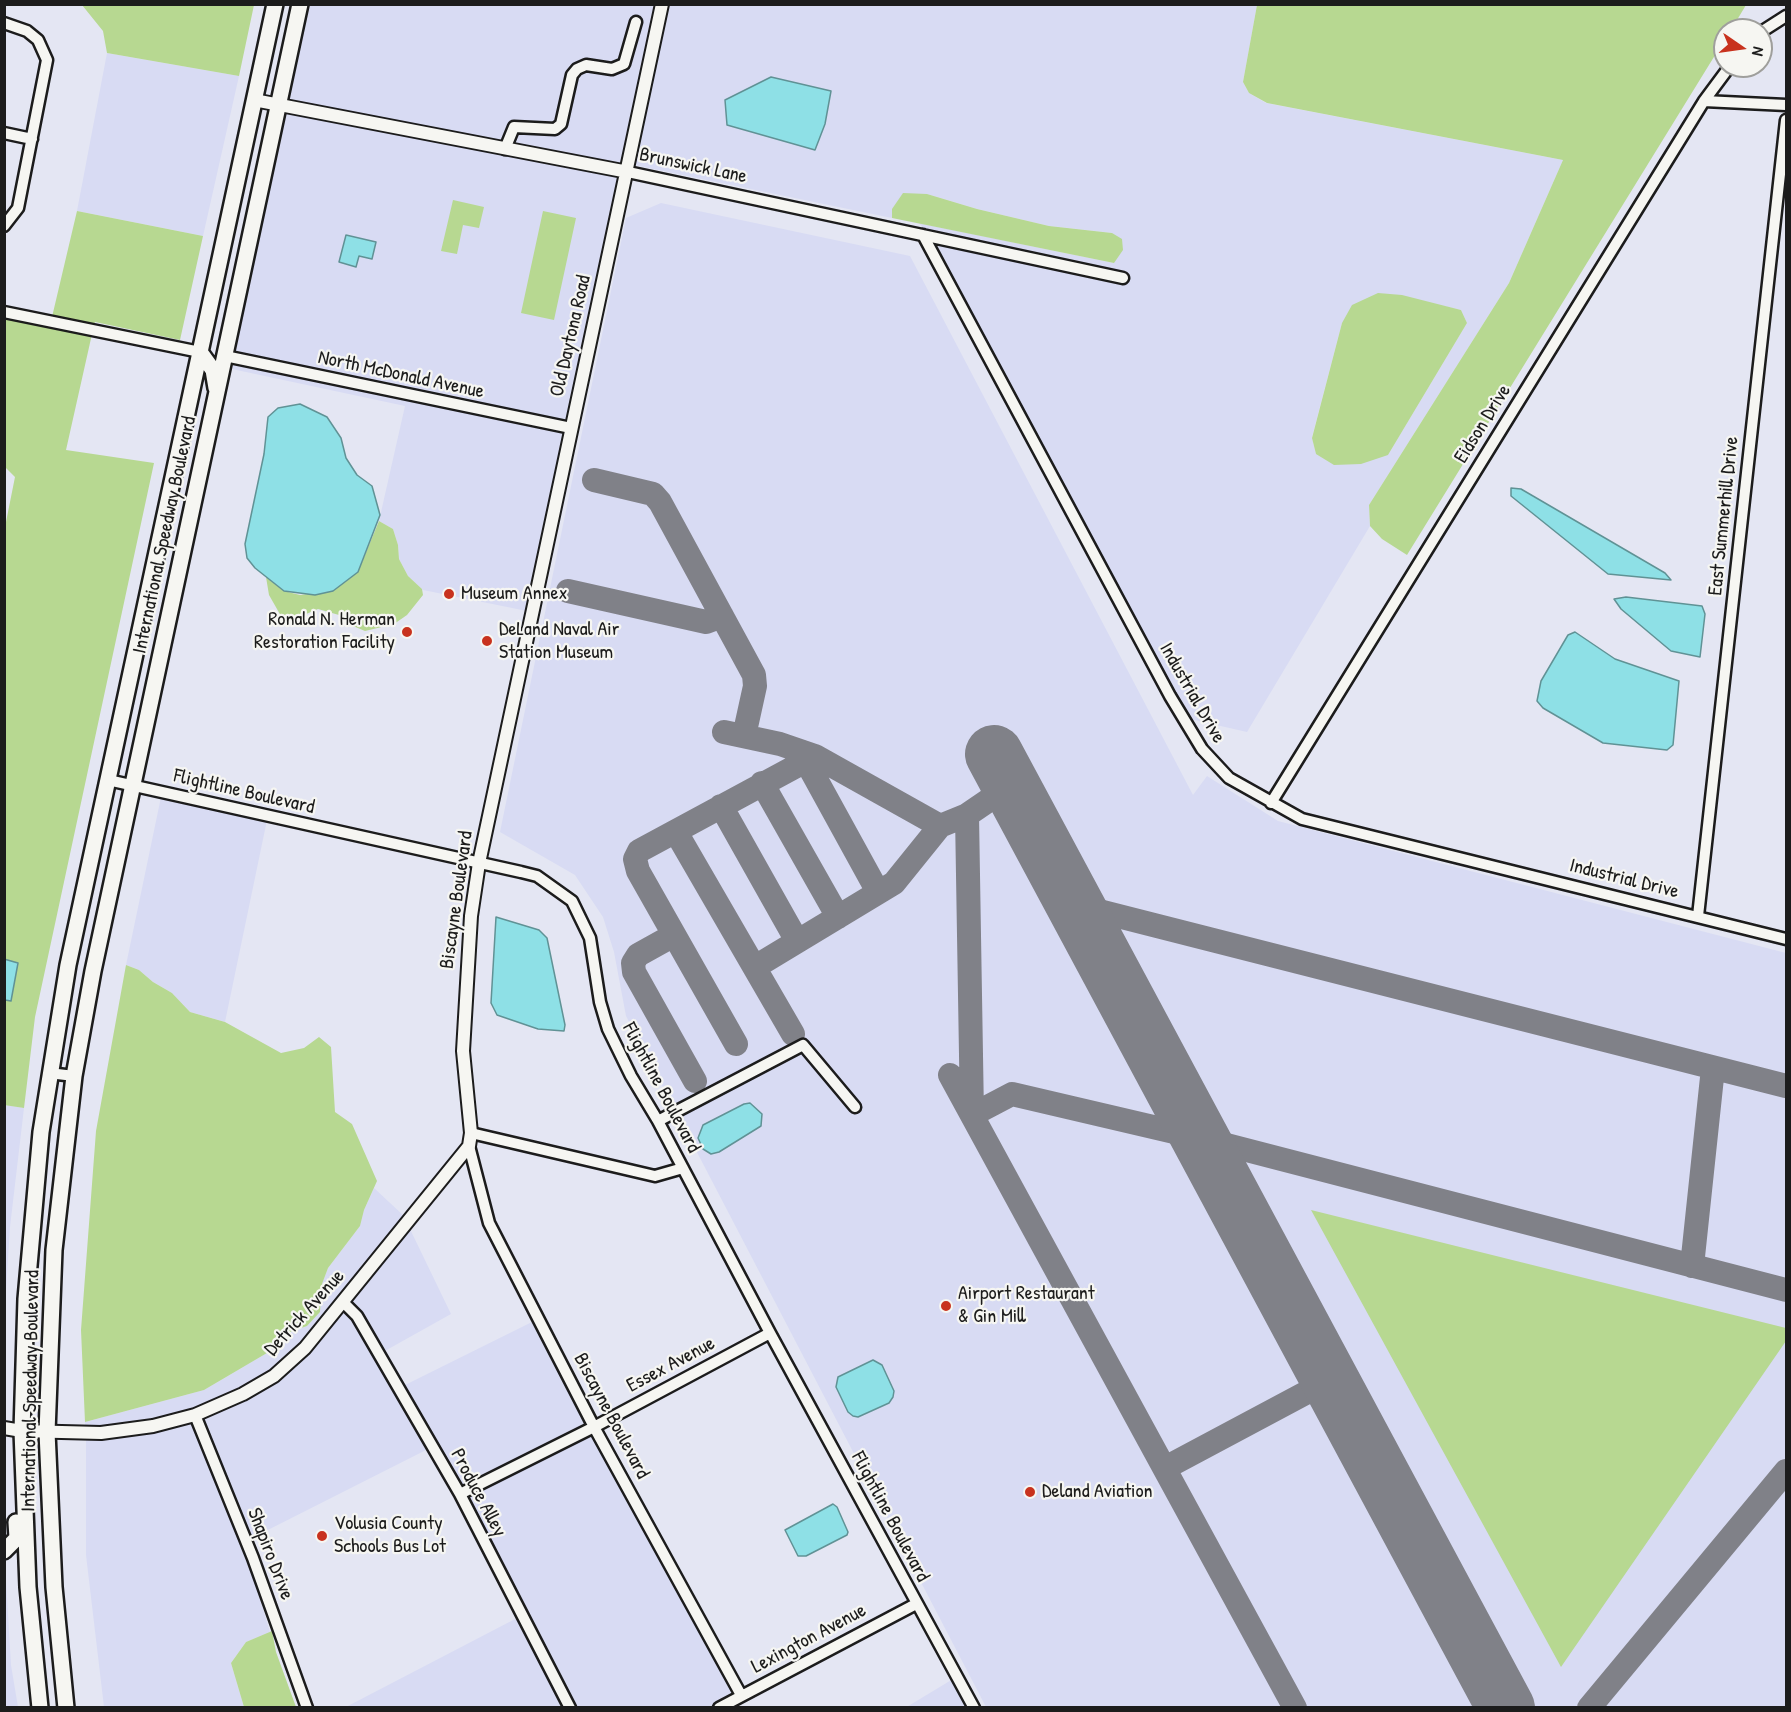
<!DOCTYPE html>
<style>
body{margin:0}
#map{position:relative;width:1791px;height:1712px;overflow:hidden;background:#e4e6f3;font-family:"Patrick Hand",sans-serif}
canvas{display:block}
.frame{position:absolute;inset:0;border:6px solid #1c1c1c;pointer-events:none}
.north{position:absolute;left:1713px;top:18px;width:60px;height:60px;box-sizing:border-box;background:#f6f6f2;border:2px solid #9f9f9c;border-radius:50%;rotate:103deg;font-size:16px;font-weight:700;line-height:24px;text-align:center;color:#1c1c1c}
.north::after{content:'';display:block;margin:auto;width:21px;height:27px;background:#c8321e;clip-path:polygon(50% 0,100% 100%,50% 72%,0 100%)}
</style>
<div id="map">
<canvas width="1791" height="1712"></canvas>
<div class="frame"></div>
<div class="north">N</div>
</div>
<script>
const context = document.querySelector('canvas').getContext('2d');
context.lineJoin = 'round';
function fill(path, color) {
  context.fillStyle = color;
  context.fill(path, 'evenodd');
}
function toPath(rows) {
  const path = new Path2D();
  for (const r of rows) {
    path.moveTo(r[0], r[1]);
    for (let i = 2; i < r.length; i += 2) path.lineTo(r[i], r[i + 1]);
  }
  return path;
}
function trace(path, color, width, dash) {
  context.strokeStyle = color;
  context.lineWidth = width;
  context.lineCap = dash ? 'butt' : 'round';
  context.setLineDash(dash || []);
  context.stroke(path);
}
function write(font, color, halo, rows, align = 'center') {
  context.font = font + ' "Patrick Hand",sans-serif';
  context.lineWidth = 4.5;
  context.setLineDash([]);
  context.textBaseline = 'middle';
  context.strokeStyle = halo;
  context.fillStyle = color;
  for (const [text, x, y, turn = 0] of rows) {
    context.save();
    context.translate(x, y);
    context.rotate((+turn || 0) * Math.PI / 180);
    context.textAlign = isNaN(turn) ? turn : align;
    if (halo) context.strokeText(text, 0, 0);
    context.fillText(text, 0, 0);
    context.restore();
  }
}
fill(toPath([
 [667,4,1257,5,1243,82,1249,93,1266,103,1563,160,1509,283,1369,505,1370,526,1247,732,1190,719,926,232,919,223,1114,263,1112,233,1049,226,977,209,927,194,892,209,892,218,634,165],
 [771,77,831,91,809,148,764,135],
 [1443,306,1461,310,1467,323,1388,455,1316,454,1312,437,1342,323],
 [310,5,657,5,624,166,512,145,517,131,558,132,565,128,577,77,580,72,587,69,613,73,627,67,633,57,641,18,632,17,620,61,611,64,584,60,573,65,557,121,553,124,513,122,506,130,502,143,289,102],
 [107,53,239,76,203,236,77,211],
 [287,111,622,175,566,423,235,354],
 [661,203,910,256,1193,795,1207,776,1278,821,1786,953,1786,1707,986,1707,626,1016,614,952,603,917,575,875,500,832,626,218],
 [233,363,565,431,527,611,423,590,408,576,399,559,398,545,393,529,379,521,405,406,232,369],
 [161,797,267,820,225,1022,190,1012,172,993,153,982,139,970,126,965],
 [5,1105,24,1108,10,1227,5,1306],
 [374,1188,404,1216,301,1345,270,1372,241,1390,193,1411,152,1422,85,1428,85,1422,204,1390,267,1353,287,1333,307,1326,320,1312,322,1284,328,1268,360,1226,364,1210],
 [409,1227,451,1314,383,1352,350,1302],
 [344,1309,353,1318,428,1449,250,1539,202,1417,289,1371],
 [534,1321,587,1425,462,1488,403,1386],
 [192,1421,246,1554,270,1632,246,1642,231,1663,244,1707,104,1707,86,1555,86,1437],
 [592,1433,734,1693,709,1707,575,1707,466,1496],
 [5,1563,11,1665,18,1707,5,1707],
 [517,1618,564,1707,344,1708],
 [953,1679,968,1708,905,1708]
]), '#d8dbf3');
fill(toPath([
 [82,5,254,5,239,76,107,53,103,31],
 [1257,5,1746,5,1731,30,1725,30,1725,39,1407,555,1382,539,1370,526,1369,505,1509,283,1563,160,1267,103,1249,93,1243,82],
 [903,193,927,194,977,209,1049,226,1112,233,1122,239,1123,250,1114,263,892,218,892,209],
 [453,200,484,207,479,228,463,225,457,254,441,251],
 [77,211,203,236,180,340,95,322,94,326,52,317],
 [543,211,576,218,554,320,521,313],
 [1378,293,1402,295,1461,310,1467,323,1388,455,1361,464,1334,465,1316,454,1312,438,1342,323,1352,305],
 [4,317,92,334,66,450,154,463,35,1017,24,1108,4,1105,4,532,15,477,5,467],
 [379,521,393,529,398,545,399,559,408,576,422,589,423,595,407,615,394,624,365,631,346,623,339,615,318,609,285,623,269,595,266,577,284,591,300,595,333,591,362,562],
 [126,965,139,970,153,982,172,993,190,1012,225,1022,281,1053,304,1048,319,1037,331,1047,335,1112,352,1124,377,1181,364,1210,360,1226,328,1268,322,1284,320,1312,307,1326,287,1333,267,1353,204,1390,85,1422,81,1330,96,1131],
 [1311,1210,1786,1328,1786,1341,1561,1667],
 [272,1631,276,1652,296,1707,244,1707,231,1663,246,1642]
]), '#b7d891');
const water = toPath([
 [771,77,831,91,825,124,815,150,727,125,725,100,771,77],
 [346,235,376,242,372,259,359,256,356,267,339,262,346,235],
 [300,404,327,417,341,438,346,458,357,475,372,486,380,515,358,572,333,591,315,595,284,591,255,568,247,558,245,544,264,454,268,417,278,408,300,404],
 [1511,488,1521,489,1665,573,1671,580,1608,574,1511,496,1511,488],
 [1626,597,1702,606,1705,614,1700,657,1671,651,1621,609,1614,599,1626,597],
 [1575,632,1615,659,1679,681,1673,745,1667,750,1603,743,1543,708,1537,701,1541,681,1568,635,1575,632],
 [496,917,539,930,547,938,565,1025,564,1031,538,1029,497,1015,491,1003,496,917],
 [4,959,18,963,11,1001,5,1000,4,959],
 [750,1103,762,1114,761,1126,719,1152,711,1154,703,1149,698,1138,703,1125,744,1104,750,1103],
 [873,1360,882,1365,894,1391,893,1397,889,1403,858,1417,853,1416,848,1412,836,1387,838,1377,873,1360],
 [833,1504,837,1507,848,1532,847,1535,806,1556,798,1556,785,1530,833,1504]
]);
fill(water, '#8ee0e6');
trace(water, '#609295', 1.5);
trace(toPath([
 [594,480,653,494,660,502,754,675,755,686,744,736],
 [568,591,706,622,722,616],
 [724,732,780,744,815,756,940,826,967,815],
 [806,761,878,892],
 [762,783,838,917],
 [1011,785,967,815,972,1115,1012,1094,1200,1138,1786,1290],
 [721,806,797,941],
 [676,832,793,1034],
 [1075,905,1786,1086],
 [674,935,638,955,633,963,634,972,695,1081],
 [755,967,894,883,940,826],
 [736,1044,638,871,635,859,639,851,815,756],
 [950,1075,1295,1708],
 [1692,1266,1713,1068],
 [1165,1468,1330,1380],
 [1589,1708,1786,1471]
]), '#808188', 24);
trace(toPath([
 [994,754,1506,1708]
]), '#808188', 58);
const minor = toPath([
 [4,23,27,31,38,40,47,60,18,208,4,226],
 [1761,32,1786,16],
 [1704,101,1786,105],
 [4,133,32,139],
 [505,149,514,127,555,129,561,124,572,75,577,69,586,65,612,69,624,64,636,22],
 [628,172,1123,278],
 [923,235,1170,696,1202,749,1229,778,1302,819,1786,939],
 [4,312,200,352],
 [225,356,571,428],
 [108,780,521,872,537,876,572,901,590,938,600,1002,608,1029,631,1076,658,1121,770,1333,974,1708],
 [1271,803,1704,101,1730,66],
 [1698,916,1786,120],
 [49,1073,74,1076],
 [658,1121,803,1045,855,1107],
 [471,1133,655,1176,683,1168],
 [469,1146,489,1223,594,1427,741,1695],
 [343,1302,357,1316,460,1494,570,1708],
 [195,1415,253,1558,307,1708],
 [460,1494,594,1427,770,1333],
 [719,1708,916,1604]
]);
const tertiary = toPath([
 [254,100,628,172],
 [4,1428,22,1431,101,1433,153,1426,195,1415,243,1394,274,1376,305,1348,469,1146,471,1133,463,1051,471,916,479,863,662,4]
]);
const primary = toPath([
 [200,352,213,370,216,388],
 [4,1551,17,1538,16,1522],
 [40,1708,28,1587,22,1431,26,1299,41,1132,68,965,275,4],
 [66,1708,54,1587,47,1432,54,1250,74,1076,93,971,300,4]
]);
trace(minor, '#1c1c1c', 15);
trace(tertiary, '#1c1c1c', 16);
trace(primary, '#1c1c1c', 20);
trace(minor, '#f6f6f2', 10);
trace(tertiary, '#f6f6f2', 12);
trace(primary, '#f6f6f2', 15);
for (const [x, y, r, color] of [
 [449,594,6,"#c8321e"],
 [407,632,6,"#c8321e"],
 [487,641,6,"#c8321e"],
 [946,1306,6,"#c8321e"],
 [1030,1492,6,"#c8321e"],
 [322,1536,6,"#c8321e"]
]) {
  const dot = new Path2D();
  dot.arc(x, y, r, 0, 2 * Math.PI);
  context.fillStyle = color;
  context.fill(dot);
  trace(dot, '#f6f6f2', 2);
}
write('20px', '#1c1c1c', '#f6f6f2', [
 ["Brunswick Lane",693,166,12],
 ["Old Daytona Road",571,336,-77],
 ["North McDonald Avenue",401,375,12],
 ["Eidson Drive",1483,424,-58],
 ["East Summerhill Drive",1724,516,-84],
 ["International Speedway Boulevard",165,535,-78],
 ["Industrial Drive",1192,693,60],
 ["Flightline Boulevard",244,792,13],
 ["Industrial Drive",1624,879,14],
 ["Biscayne Boulevard",457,900,-82],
 ["Flightline Boulevard",661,1088,62],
 ["Detrick Avenue",305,1313,-48],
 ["Essex Avenue",671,1365,-28],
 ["International Speedway Boulevard",31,1391,-89],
 ["Biscayne Boulevard",611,1416,62],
 ["Produce Alley",478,1493,62],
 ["Flightline Boulevard",890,1517,62],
 ["Shapiro Drive",270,1554,69],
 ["Lexington Avenue",809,1639,-28]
]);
write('20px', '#1c1c1c', '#f6f6f2', [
 ["Museum Annex",461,594],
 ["Ronald N. Herman",395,620,"right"],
 ["Restoration Facility",395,643,"right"],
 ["DeLand Naval Air",499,630],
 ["Station Museum",499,653],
 ["Airport Restaurant",958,1294],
 ["& Gin Mill",958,1317],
 ["Deland Aviation",1042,1492],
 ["Volusia County",334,1524],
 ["Schools Bus Lot",334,1547]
], 'left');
</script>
